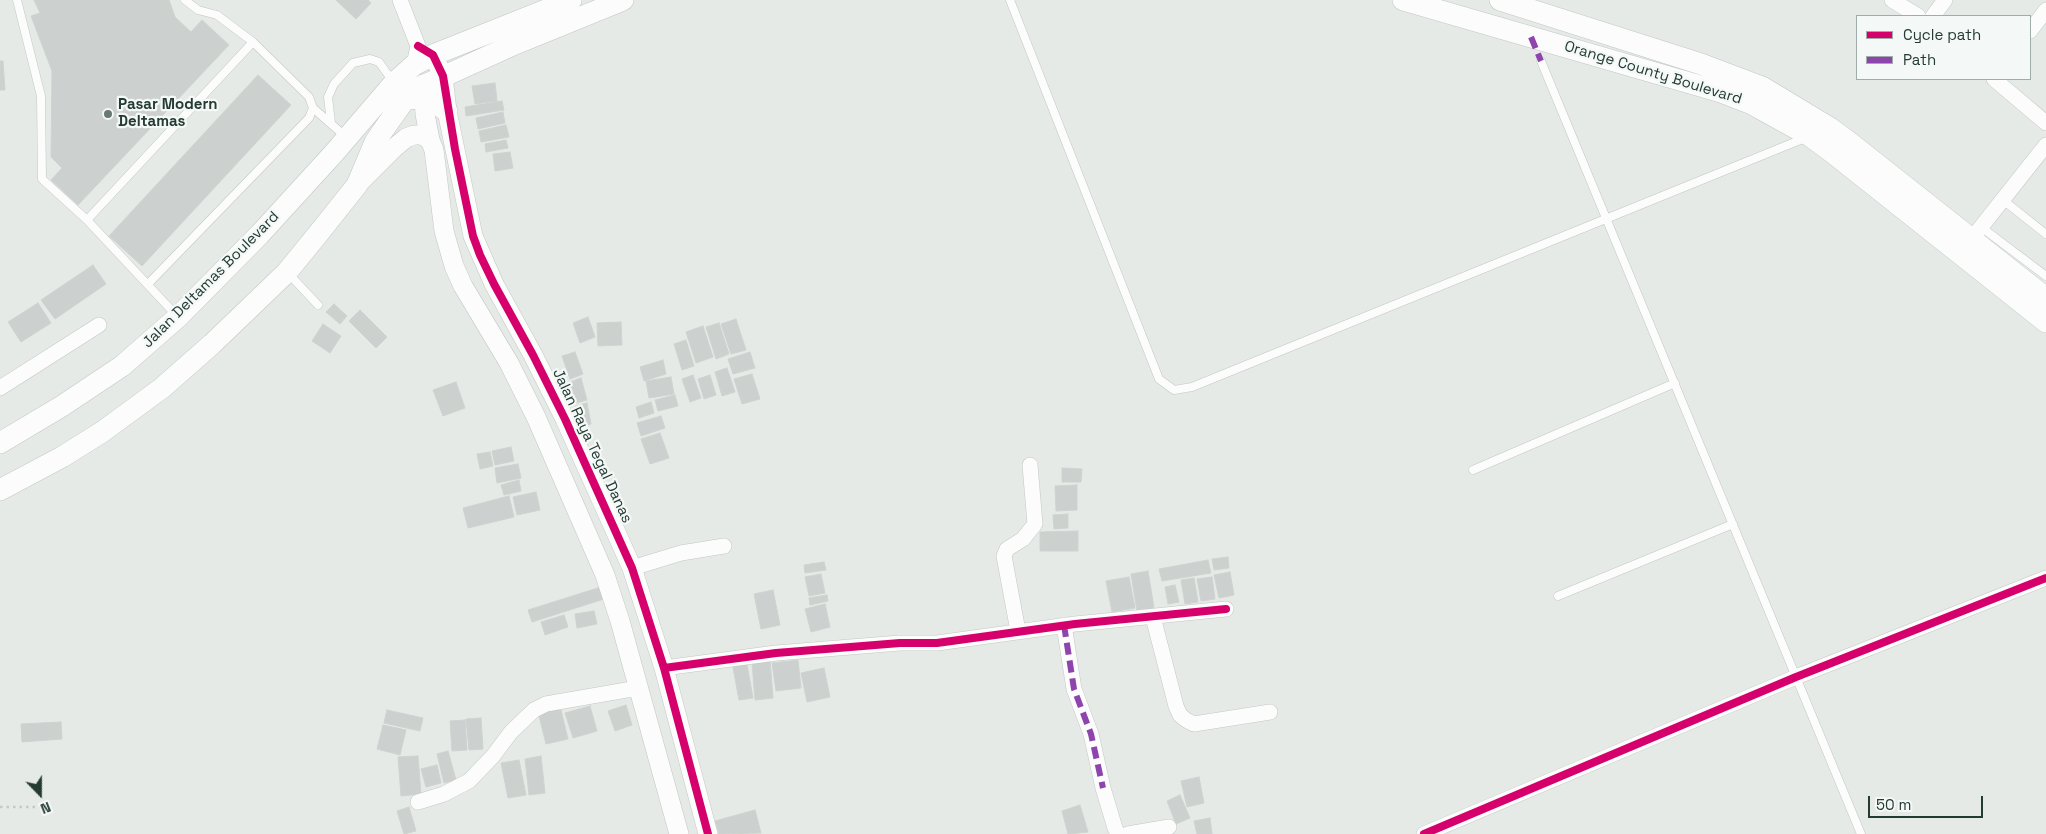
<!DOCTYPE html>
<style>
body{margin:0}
#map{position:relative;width:2046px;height:834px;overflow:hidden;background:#e5eae7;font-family:"Space Grotesk",sans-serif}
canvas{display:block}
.legend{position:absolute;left:1856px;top:15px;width:175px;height:65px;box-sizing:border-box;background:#f4f8f6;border:1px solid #a1aca8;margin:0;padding:6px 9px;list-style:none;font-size:15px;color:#243b34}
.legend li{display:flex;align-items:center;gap:10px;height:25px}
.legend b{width:25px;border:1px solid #a1aca8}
.north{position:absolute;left:15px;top:769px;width:50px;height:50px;-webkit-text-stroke:4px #f4f8f6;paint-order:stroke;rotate:158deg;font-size:14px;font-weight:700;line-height:20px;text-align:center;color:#243b34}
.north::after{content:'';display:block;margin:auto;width:18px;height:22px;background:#243b34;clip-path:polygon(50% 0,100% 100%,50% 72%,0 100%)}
.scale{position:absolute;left:1868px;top:796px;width:115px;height:22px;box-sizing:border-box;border:2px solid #243b34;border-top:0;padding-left:6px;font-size:15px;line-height:18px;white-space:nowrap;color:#243b34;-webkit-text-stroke:4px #f4f8f6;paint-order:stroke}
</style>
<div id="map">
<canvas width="2046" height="834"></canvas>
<ul class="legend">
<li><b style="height:6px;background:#d6006c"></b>Cycle path</li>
<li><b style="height:6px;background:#8e44ad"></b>Path</li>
</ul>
<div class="north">N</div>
<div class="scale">50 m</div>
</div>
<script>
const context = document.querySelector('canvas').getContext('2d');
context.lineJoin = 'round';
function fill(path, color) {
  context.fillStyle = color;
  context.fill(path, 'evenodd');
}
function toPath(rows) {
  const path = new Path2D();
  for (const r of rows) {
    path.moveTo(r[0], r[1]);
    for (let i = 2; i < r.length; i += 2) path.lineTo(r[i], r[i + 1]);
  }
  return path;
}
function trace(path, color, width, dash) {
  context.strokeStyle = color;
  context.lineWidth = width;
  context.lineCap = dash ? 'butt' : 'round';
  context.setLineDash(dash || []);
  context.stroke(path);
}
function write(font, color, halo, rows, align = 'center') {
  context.font = font + ' "Space Grotesk",sans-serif';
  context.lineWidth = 4.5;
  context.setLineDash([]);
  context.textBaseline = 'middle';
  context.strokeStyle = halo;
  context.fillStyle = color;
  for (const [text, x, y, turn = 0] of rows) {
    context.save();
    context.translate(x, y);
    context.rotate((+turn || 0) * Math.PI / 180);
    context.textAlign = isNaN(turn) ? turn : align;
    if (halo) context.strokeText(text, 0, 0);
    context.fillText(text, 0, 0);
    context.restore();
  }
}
const building = toPath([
 [34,0,169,0,175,17,191,32,202,20,229,45,78,205,51,180,62,168,51,157,52,71,31,16,40,13,34,0],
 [336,0,368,0,371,3,356,19,336,0],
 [0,61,3,61,5,90,0,90,0,61],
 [258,75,291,105,142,266,109,236,258,75],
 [495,83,497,101,475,104,472,86,495,83],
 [502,101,504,110,466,116,465,107,502,101],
 [503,112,505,123,478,129,476,118,503,112],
 [506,125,509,137,481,142,479,131,506,125],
 [506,140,508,148,486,152,485,144,506,140],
 [510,152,513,168,495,171,493,154,510,152],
 [93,265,106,284,55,319,41,300,93,265],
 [38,303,51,323,21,342,8,322,38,303],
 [334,304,347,316,340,324,326,312,334,304],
 [360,310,387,337,376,348,349,321,360,310],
 [588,317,595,337,580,343,573,323,588,317],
 [736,319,746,350,731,354,721,324,736,319],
 [621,322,622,345,598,346,597,323,621,322],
 [719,323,729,354,716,359,706,327,719,323],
 [323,324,341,336,330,353,312,341,323,324],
 [703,326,713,357,696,363,686,332,703,326],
 [686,340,694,366,682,370,674,344,686,340],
 [575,352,583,374,570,379,562,356,575,352],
 [750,352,755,368,733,374,728,359,750,352],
 [663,360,666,374,644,381,640,367,663,360],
 [727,368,735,392,722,396,715,372,727,368],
 [752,374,760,399,742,404,734,379,752,374],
 [693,375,701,398,690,402,682,379,693,375],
 [710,375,716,395,704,399,698,379,710,375],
 [671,377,674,394,649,398,646,381,671,377],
 [581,378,587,400,576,403,570,382,581,378],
 [456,382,465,408,443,416,433,390,456,382],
 [675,395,678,406,658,411,655,400,675,395],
 [651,402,654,413,639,418,636,407,651,402],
 [587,403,591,424,579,427,575,406,587,403],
 [661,416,665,428,641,436,637,423,661,416],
 [660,433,669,458,650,464,641,439,660,433],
 [511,447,514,461,495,465,492,451,511,447],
 [490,452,493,466,480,469,477,454,490,452],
 [518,464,521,478,497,483,495,468,518,464],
 [1062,468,1082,469,1081,482,1062,482,1062,468],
 [519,480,521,491,504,495,501,485,519,480],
 [1077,485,1077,510,1056,511,1055,486,1077,485],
 [536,492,540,510,517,515,513,497,536,492],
 [509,496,514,517,468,528,463,508,509,496],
 [1068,514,1068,528,1054,529,1053,515,1068,514],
 [1078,531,1078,551,1040,551,1040,532,1078,531],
 [1228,557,1229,568,1214,570,1212,559,1228,557],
 [1208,560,1211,573,1162,581,1159,569,1208,560],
 [824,562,826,570,805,573,804,565,824,562],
 [1148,571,1154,608,1137,611,1131,574,1148,571],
 [1230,572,1234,595,1219,598,1214,575,1230,572],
 [821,574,825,593,809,596,805,577,821,574],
 [1129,577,1135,608,1112,612,1106,581,1129,577],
 [1212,577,1215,599,1201,601,1197,579,1212,577],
 [1194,578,1198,602,1185,604,1181,580,1194,578],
 [1175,585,1179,602,1168,604,1165,587,1175,585],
 [601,587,604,599,532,622,528,610,601,587],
 [773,590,780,625,761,629,754,594,773,590],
 [827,595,828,601,810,605,809,598,827,595],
 [825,604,830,627,811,632,805,609,825,604],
 [594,611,597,624,577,628,575,614,594,611],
 [564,615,568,627,545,635,541,622,564,615],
 [746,659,753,698,739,700,732,662,746,659],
 [770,660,773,698,755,700,752,662,770,660],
 [798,660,801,688,776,691,772,663,798,660],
 [824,668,830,697,807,702,801,673,824,668],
 [626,705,632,725,615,731,608,711,626,705],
 [560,706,568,739,546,744,538,712,560,706],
 [590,706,597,731,573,738,565,713,590,706],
 [387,710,423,718,420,731,384,723,387,710],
 [481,718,483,749,469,750,466,719,481,718],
 [465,720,467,750,452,751,450,721,465,720],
 [61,722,62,739,22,742,21,724,61,722],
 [383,725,406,730,400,755,377,749,383,725],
 [448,751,456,780,444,783,437,754,448,751],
 [418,756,421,794,401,796,398,757,418,756],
 [541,756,545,793,529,795,525,759,541,756],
 [519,760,526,795,508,798,501,763,519,760],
 [437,765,441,783,426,787,421,769,437,765],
 [1199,777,1204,803,1187,807,1181,781,1199,777],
 [1180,795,1190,818,1176,824,1167,801,1180,795],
 [1080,805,1088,832,1068,834,1062,811,1080,805],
 [409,807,416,831,404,834,397,811,409,807],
 [755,810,761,833,719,834,715,821,755,810],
 [1210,818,1212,834,1197,834,1194,821,1210,818]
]);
fill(building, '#ccd1cf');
trace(building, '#ced3d0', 1);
const service = toPath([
 [17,0,41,96,42,179,87,220,177,316],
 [1010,0,1159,379,1174,390,1192,387,1805,138],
 [1541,61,1861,834],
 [313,108,346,137],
 [331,123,328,97,334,84,353,63,370,59,379,62,394,83],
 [2003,200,2046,234],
 [87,220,253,42],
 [1981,227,2046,276],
 [288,273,318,305],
 [148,284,309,118,313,108,309,97,253,42,217,15,198,10,185,0],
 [1473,470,1675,383],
 [1558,596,1733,524]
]);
const minor = toPath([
 [400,0,418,46,414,65],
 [1892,0,1918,16],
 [1933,16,1945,0],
 [2030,31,2046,10],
 [1994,79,2046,123],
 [1966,246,2046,145],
 [0,388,99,325],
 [632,568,681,553,724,546],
 [1153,617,1176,706,1180,715,1186,720,1194,724,1270,712],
 [1064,625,1074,689,1091,734,1103,788,1115,828,1118,834],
 [1018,631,1004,556,1007,549,1023,539,1035,524,1030,465],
 [664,668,776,653,900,643,937,643,1075,624,1226,609],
 [418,802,444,794,469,781,493,756,511,732,534,710,546,704,638,688],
 [1128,834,1169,827],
 [1424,834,1796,677,2046,578]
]);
const tertiary = toPath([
 [433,55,443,76,447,111,473,236,494,284,533,355,565,419,632,568,664,668,708,834],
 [423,84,425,114,430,140],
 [359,183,394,148,406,138,414,135,422,135,430,140,434,150,444,231,454,266,463,286,509,363,536,417,605,575,620,621,679,834]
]);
const secondary = toPath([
 [1403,0,1721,92,1752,104,1810,136,1833,153,2046,322],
 [1500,0,1701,64,1762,87,1830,128,1849,142,2046,298],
 [401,99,428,98,447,111],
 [0,443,62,406,122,366,178,317,260,234,334,153,394,83,414,65,433,55,571,0],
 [0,490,62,457,102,432,162,388,212,344,287,272,318,234,357,185,375,142,386,126,406,98,418,88,515,44,623,0]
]);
trace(service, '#c2c7c4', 9);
trace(minor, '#c2c7c4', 16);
trace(tertiary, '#c2c7c4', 20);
trace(secondary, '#c1c7c4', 22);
trace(toPath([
 [0,807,48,807]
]), '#c2cac5', 2.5, [2.5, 4]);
trace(service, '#fbfcfb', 8);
trace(minor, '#fbfcfb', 15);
trace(tertiary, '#fbfcfb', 19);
trace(secondary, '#fbfcfb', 21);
trace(toPath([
 [1531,37,1541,61],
 [1064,625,1074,689,1091,734,1103,788]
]), '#8e44ad', 6, [12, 6]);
trace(toPath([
 [418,46,433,55,443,76,455,149,473,236,480,255,494,284,533,355,565,419,632,568,664,668,708,834],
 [664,668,776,653,900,643,937,643,1075,624,1226,609],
 [1424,834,1796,677,2046,578]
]), '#d6006c', 8);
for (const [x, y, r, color] of [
 [108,114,5,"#687873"]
]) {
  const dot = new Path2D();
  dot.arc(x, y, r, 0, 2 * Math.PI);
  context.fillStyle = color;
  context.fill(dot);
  trace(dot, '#f4f8f6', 2);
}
write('15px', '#243b34', '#f4f8f6', [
 ["Orange County Boulevard",1653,73,17],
 ["Jalan Deltamas Boulevard",211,280,-45],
 ["Jalan Raya Tegal Danas",592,446,65]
]);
write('bold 15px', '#243b34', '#f4f8f6', [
 ["Pasar Modern",118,105],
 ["Deltamas",118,122]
], 'left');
</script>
